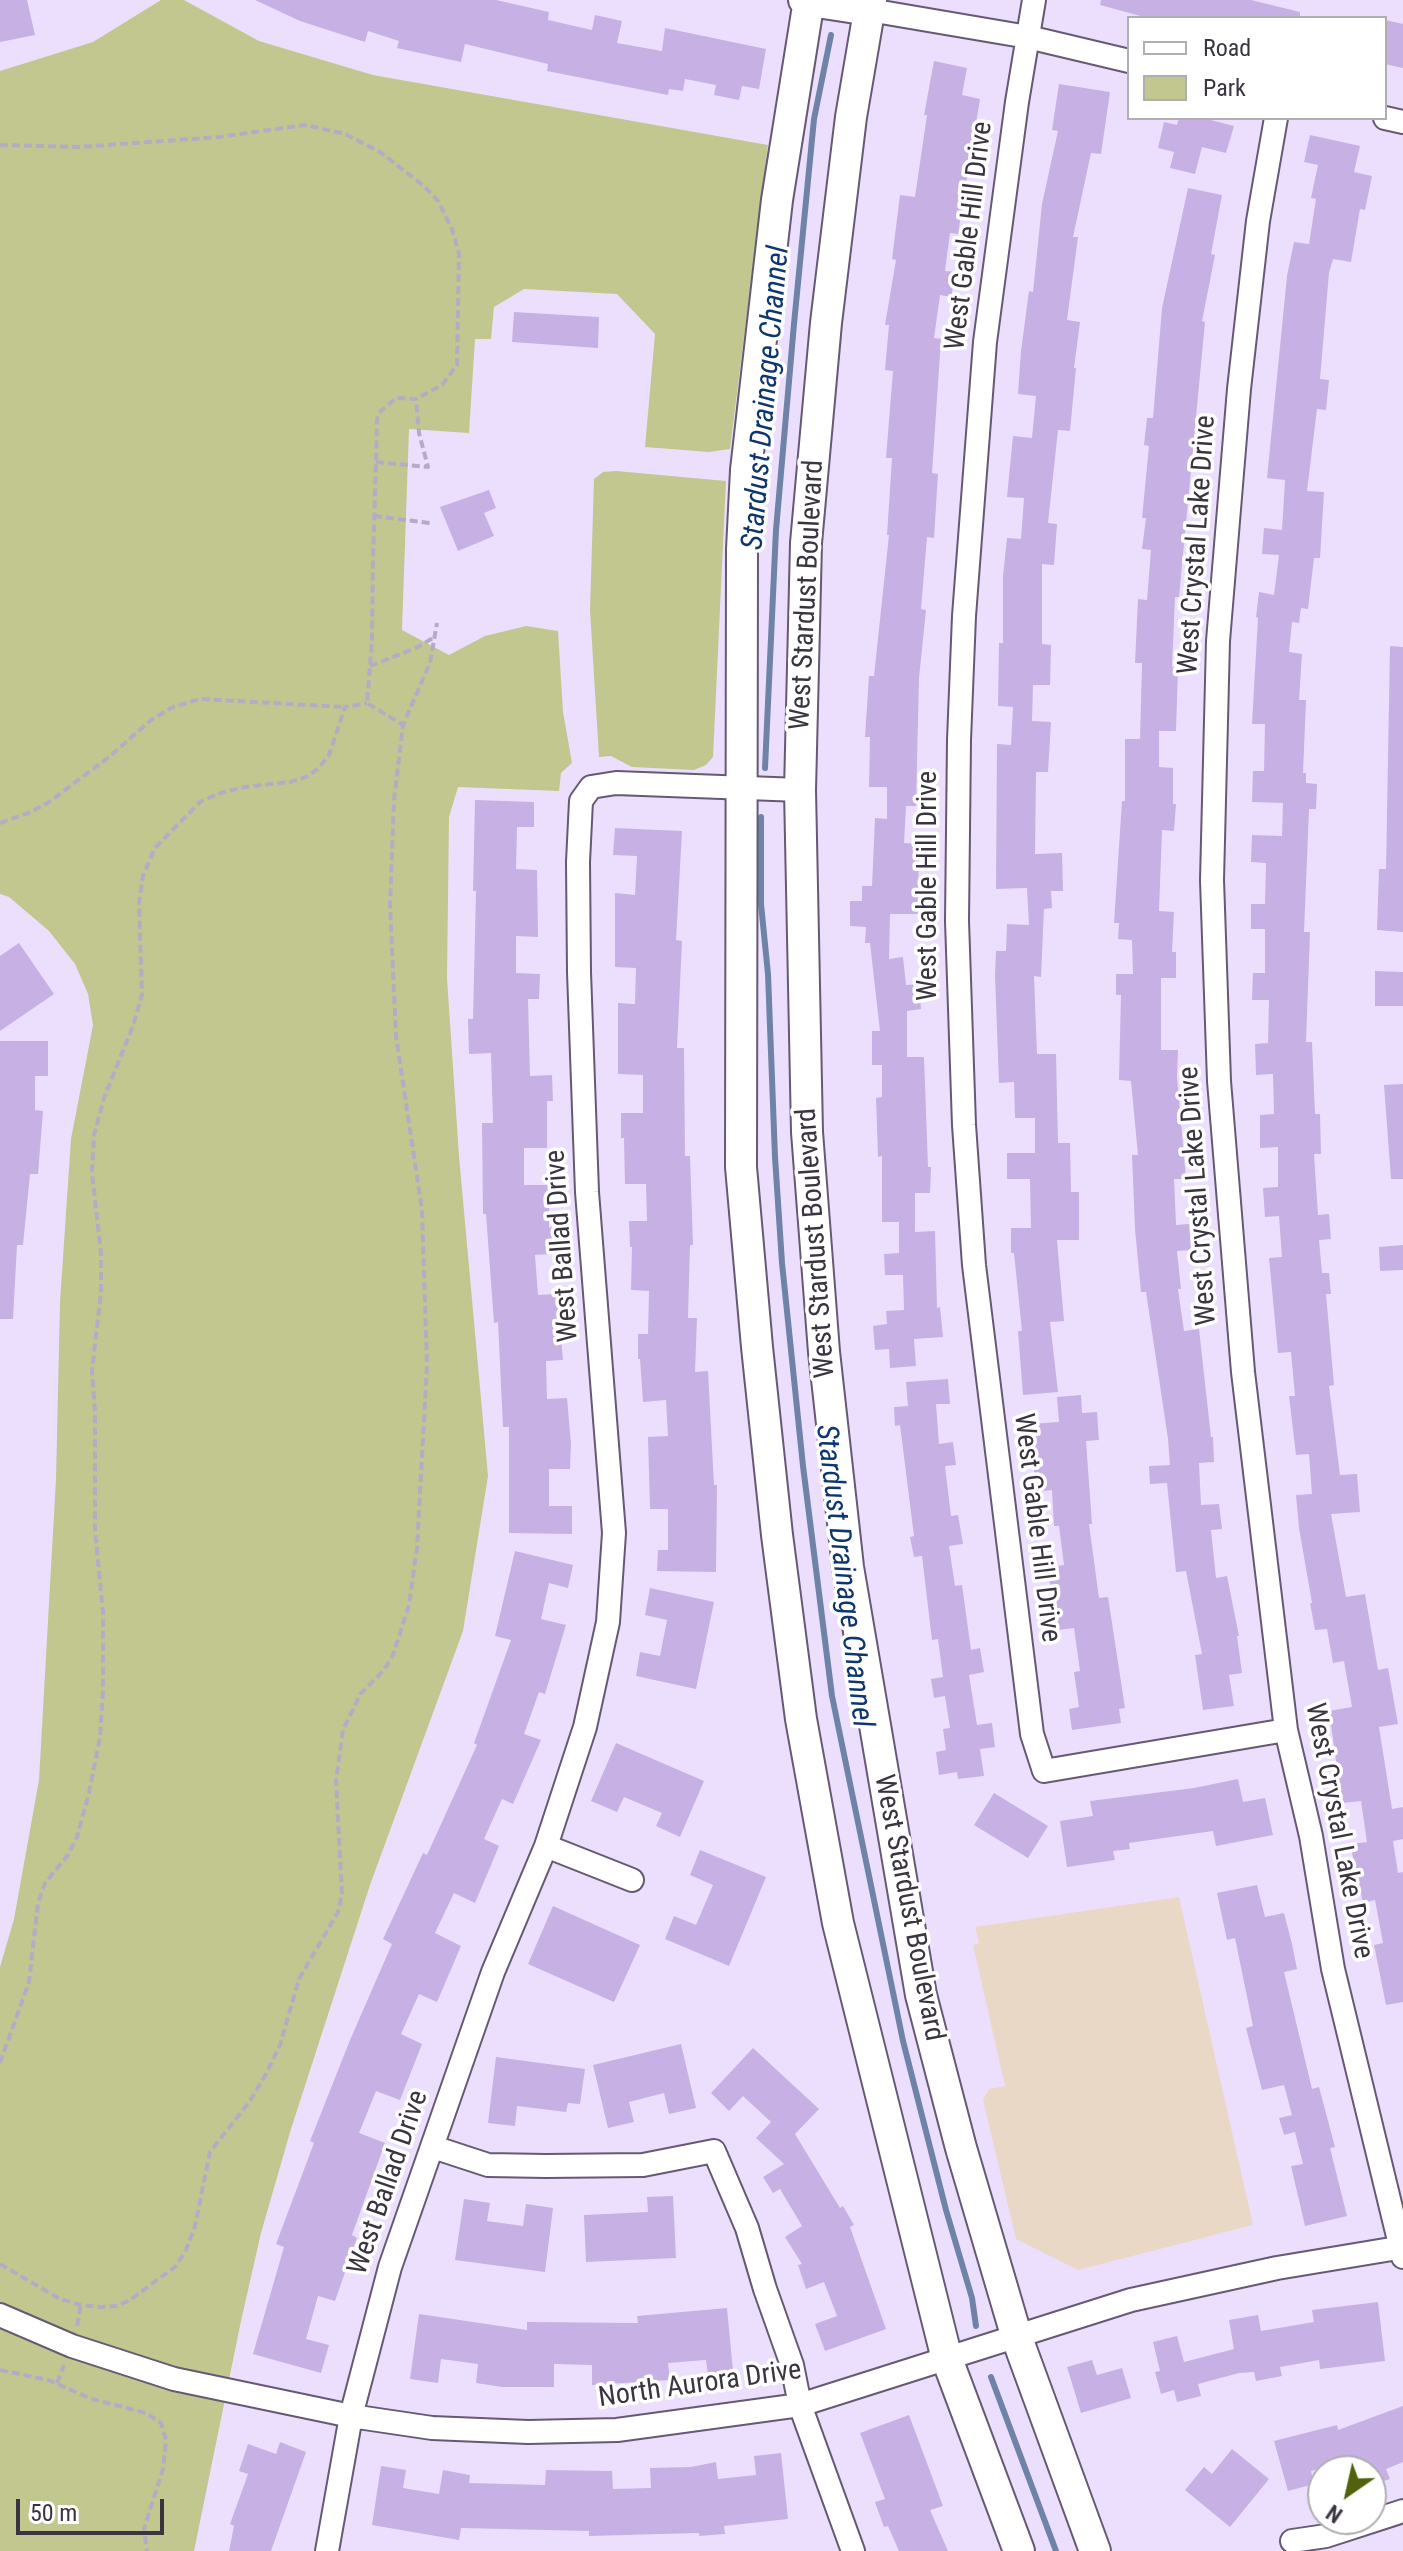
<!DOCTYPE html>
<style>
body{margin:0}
#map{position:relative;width:1403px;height:2551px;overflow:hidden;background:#ecdffe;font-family:"Roboto Condensed",sans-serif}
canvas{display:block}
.legend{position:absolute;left:1127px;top:16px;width:260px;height:104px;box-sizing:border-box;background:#fff;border:2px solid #b0aeb3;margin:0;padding:10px 14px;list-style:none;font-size:24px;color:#3a3440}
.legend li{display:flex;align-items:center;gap:16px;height:40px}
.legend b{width:40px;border:2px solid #b0aeb3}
.north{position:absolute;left:1307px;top:2455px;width:80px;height:80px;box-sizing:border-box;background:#fff;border:2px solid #b0aeb3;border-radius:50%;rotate:214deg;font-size:22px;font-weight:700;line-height:32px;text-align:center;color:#3a3440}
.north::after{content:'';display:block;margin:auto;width:28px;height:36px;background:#50630c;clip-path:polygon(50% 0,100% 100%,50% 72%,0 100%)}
.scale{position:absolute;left:16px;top:2499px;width:148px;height:36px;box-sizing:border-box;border:4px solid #3a3440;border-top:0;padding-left:10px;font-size:24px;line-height:28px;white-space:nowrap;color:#3a3440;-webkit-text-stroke:6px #fff;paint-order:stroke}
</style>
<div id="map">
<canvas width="1403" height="2551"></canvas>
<ul class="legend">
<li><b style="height:10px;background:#fff"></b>Road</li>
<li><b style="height:22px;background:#c2c78f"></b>Park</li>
</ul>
<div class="north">N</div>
<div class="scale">50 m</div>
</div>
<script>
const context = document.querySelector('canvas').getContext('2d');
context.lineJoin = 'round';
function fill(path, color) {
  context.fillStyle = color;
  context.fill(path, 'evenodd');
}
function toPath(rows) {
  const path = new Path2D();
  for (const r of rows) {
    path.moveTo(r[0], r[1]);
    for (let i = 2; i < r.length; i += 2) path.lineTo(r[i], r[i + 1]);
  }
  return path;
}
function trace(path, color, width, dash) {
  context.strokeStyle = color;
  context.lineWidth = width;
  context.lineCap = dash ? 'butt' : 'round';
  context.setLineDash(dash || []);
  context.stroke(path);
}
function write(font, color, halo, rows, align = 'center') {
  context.font = font + ' "Roboto Condensed",sans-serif';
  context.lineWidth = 7;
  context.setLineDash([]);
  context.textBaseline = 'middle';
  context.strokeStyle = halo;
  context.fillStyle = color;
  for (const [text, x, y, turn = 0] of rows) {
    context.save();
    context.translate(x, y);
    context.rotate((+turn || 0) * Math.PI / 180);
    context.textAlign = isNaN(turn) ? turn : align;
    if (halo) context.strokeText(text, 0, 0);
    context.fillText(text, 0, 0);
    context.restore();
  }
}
fill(toPath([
 [1179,1897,1253,2225,1078,2270,1016,2239,983,2100,989,2089,1005,2086,973,1945,979,1943,975,1927]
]), '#ead8c7');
fill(toPath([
 [161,0,184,0,259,41,373,75,768,145,730,449,709,452,645,447,655,334,617,294,524,289,494,307,491,339,475,339,469,433,409,429,402,630,449,655,485,636,526,626,558,631,563,712,572,763,561,773,559,791,458,787,449,817,447,978,459,1156,488,1476,463,1631,370,1885,291,2129,261,2233,241,2321,194,2551,0,2551,0,1967,14,1919,39,1780,56,1479,60,1302,71,1139,93,1025,88,994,75,964,49,931,9,897,0,894,0,71,93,42],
 [616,471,726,481,713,757,706,765,694,770,632,767,611,756,599,757,590,610,594,479,603,472]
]), '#c2c78f');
trace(toPath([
 [765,768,776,530,794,324,814,119,831,35],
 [761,817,761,904,768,974,775,1157,782,1263,803,1466,832,1696,903,2041,946,2210,972,2298,976,2326],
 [991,2377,1056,2551]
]), '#6e83a7', 6);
fill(toPath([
 [0,0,27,0,35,35,0,42],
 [255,0,496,0,549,12,548,20,592,30,595,15,622,21,617,43,662,51,665,28,766,49,759,89,742,86,739,100,714,95,716,85,685,79,683,91,669,89,668,95,547,71,548,64,465,44,461,62,397,48,399,41,368,31,365,42,300,21],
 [1101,0,1251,0,1300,12,1300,18,1148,18,1100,5],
 [1385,20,1403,24,1403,68,1385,64],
 [934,61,967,68,962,95,980,99,958,234,950,233,945,271,956,272,951,297,940,295,934,338,941,339,932,473,938,474,934,538,927,537,921,609,926,610,919,678,916,806,906,806,904,843,919,844,918,914,890,914,889,959,903,957,906,985,919,984,921,1009,907,1011,907,1057,924,1057,928,1167,931,1167,930,1193,915,1193,915,1232,935,1231,937,1308,940,1307,943,1337,914,1339,916,1366,890,1368,889,1349,875,1350,873,1326,887,1324,886,1311,904,1310,903,1275,885,1275,884,1254,899,1253,899,1222,882,1222,882,1156,878,1157,876,1098,882,1097,882,1065,872,1065,872,1031,880,1031,870,943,865,943,866,927,850,926,850,901,862,901,862,886,872,886,875,818,887,819,887,787,869,787,870,737,865,737,869,676,874,676,889,535,887,535,892,458,886,458,893,371,885,370,889,325,885,325,896,260,892,259,900,195,915,197,927,115,924,115],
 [1059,84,1110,92,1101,154,1091,153,1073,237,1078,237,1067,320,1080,322,1074,368,1076,368,1070,431,1058,430,1048,523,1057,524,1054,565,1042,564,1042,644,1051,645,1050,685,1033,685,1032,721,1051,722,1048,772,1036,772,1035,854,1062,853,1063,891,1051,891,1052,908,1044,909,1041,977,1034,976,1037,1054,1056,1054,1058,1143,1070,1143,1071,1192,1079,1192,1079,1240,1057,1240,1064,1321,1050,1322,1058,1392,1023,1395,1018,1331,1022,1331,1014,1253,1011,1253,1011,1228,1031,1228,1030,1179,1007,1179,1007,1153,1035,1153,1035,1118,1015,1118,1014,1082,999,1083,995,975,996,951,1006,951,1007,924,1029,925,1027,888,996,889,997,744,1011,745,1013,707,998,706,999,643,1003,643,1003,576,1007,538,1021,539,1024,498,1007,497,1013,436,1032,438,1036,396,1018,394,1021,351,1029,291,1033,292,1042,204,1058,131,1052,130],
 [1179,118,1203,118,1234,126,1226,153,1202,147,1195,174,1170,168,1174,152,1158,148,1164,122,1177,125],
 [1310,135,1360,146,1354,172,1372,176,1365,210,1360,209,1351,262,1333,259,1329,273,1320,379,1329,380,1326,410,1317,409,1307,491,1324,492,1320,558,1314,558,1308,609,1301,608,1299,623,1292,622,1289,652,1302,654,1299,700,1306,700,1303,773,1306,773,1306,783,1317,784,1316,809,1309,809,1304,932,1310,932,1306,1042,1312,1042,1315,1114,1320,1114,1321,1154,1314,1154,1318,1215,1329,1214,1331,1239,1319,1240,1322,1273,1329,1273,1331,1294,1326,1294,1334,1385,1329,1386,1340,1475,1357,1474,1360,1512,1331,1514,1346,1597,1365,1594,1378,1670,1388,1668,1398,1724,1379,1727,1392,1809,1403,1807,1403,1839,1393,1841,1398,1873,1403,1872,1403,2002,1386,2005,1374,1945,1383,1943,1375,1900,1363,1903,1350,1844,1367,1842,1361,1801,1342,1803,1329,1711,1352,1707,1344,1661,1333,1663,1327,1629,1315,1630,1310,1603,1312,1603,1299,1528,1296,1495,1312,1494,1309,1454,1296,1455,1289,1396,1295,1396,1291,1352,1278,1353,1269,1258,1282,1257,1279,1216,1265,1217,1263,1188,1278,1187,1278,1147,1260,1148,1260,1115,1274,1114,1273,1074,1256,1075,1255,1044,1268,1043,1269,1000,1252,1000,1253,973,1265,973,1265,929,1251,929,1251,904,1265,904,1266,863,1251,862,1252,835,1282,836,1283,803,1252,802,1253,771,1264,771,1265,724,1252,724,1258,618,1256,617,1259,592,1274,595,1279,555,1262,554,1264,528,1282,530,1285,480,1267,478,1287,276,1294,242,1309,244,1316,199,1311,198,1318,165,1304,162],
 [1188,188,1222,195,1211,254,1215,255,1202,321,1205,322,1179,597,1175,597,1172,667,1178,668,1176,731,1159,731,1159,767,1173,768,1173,804,1176,804,1174,831,1162,830,1159,911,1174,912,1172,952,1176,952,1176,978,1161,978,1161,1050,1178,1050,1177,1077,1186,1179,1174,1179,1176,1225,1189,1224,1191,1250,1177,1251,1181,1289,1178,1289,1184,1331,1199,1329,1211,1437,1213,1437,1214,1462,1199,1463,1201,1505,1219,1504,1222,1529,1211,1530,1216,1578,1227,1576,1239,1636,1237,1636,1242,1673,1229,1675,1234,1706,1203,1710,1195,1655,1202,1654,1186,1571,1176,1572,1167,1483,1150,1484,1149,1466,1170,1465,1168,1439,1146,1292,1141,1292,1135,1229,1132,1155,1138,1155,1131,1081,1119,1080,1121,995,1116,995,1116,974,1133,974,1132,940,1118,939,1119,923,1114,923,1122,801,1125,801,1125,739,1140,739,1142,663,1135,663,1138,599,1147,600,1151,550,1142,549,1146,518,1142,518,1149,446,1144,445,1147,418,1153,418,1162,308],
 [514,312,599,317,598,348,512,342],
 [489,490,496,508,484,513,494,536,458,551,440,507],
 [1390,646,1403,647,1403,932,1377,930,1379,869,1386,869],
 [475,800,534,802,534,827,517,827,516,869,537,870,538,937,516,936,516,973,540,974,539,999,528,999,530,1076,552,1075,553,1101,547,1101,547,1148,524,1148,524,1185,549,1185,549,1228,552,1227,553,1254,535,1255,538,1295,557,1294,563,1360,546,1361,547,1399,567,1398,571,1444,570,1469,549,1469,549,1506,572,1506,572,1534,509,1533,509,1427,503,1427,498,1322,494,1323,486,1214,483,1214,482,1123,493,1123,491,1053,469,1054,468,1019,473,1019,476,891,473,891],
 [615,828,682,831,676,940,682,941,677,1048,684,1048,685,1156,690,1156,693,1245,690,1245,688,1318,697,1318,695,1372,708,1371,714,1485,717,1485,716,1572,657,1571,658,1550,668,1550,668,1509,650,1509,648,1437,668,1436,666,1400,643,1402,640,1359,638,1359,638,1334,648,1334,649,1291,631,1290,632,1247,630,1247,629,1221,647,1221,646,1184,625,1184,624,1138,621,1138,621,1113,643,1113,643,1075,618,1074,618,1003,635,1004,636,968,615,967,615,893,635,895,637,856,613,855],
 [19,943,54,994,0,1031,0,956],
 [1375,971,1403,972,1403,1006,1375,1006],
 [0,1041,48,1041,48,1076,35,1076,35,1110,43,1111,38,1174,30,1174,23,1245,17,1245,13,1319,0,1319],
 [1403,1084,1403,1179,1391,1179,1384,1085],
 [1403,1245,1403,1270,1380,1271,1379,1247],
 [948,1379,950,1404,936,1404,939,1444,953,1442,956,1465,945,1466,951,1516,958,1515,963,1544,949,1546,955,1586,962,1585,971,1650,980,1648,984,1672,969,1675,977,1725,992,1723,995,1747,980,1749,984,1776,958,1779,957,1772,939,1775,936,1752,946,1750,943,1729,950,1728,945,1696,934,1698,931,1679,943,1677,938,1639,932,1640,922,1556,914,1557,910,1537,914,1536,900,1425,895,1426,894,1407,908,1406,906,1382],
 [1081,1395,1082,1413,1097,1412,1099,1440,1086,1441,1092,1524,1089,1524,1099,1598,1108,1597,1125,1708,1119,1709,1121,1723,1072,1730,1069,1709,1079,1707,1074,1672,1080,1671,1074,1628,1058,1630,1047,1567,1064,1565,1059,1526,1054,1526,1052,1490,1036,1492,1030,1424,1059,1422,1057,1397],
 [515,1551,573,1565,568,1588,549,1583,541,1619,566,1625,545,1694,539,1692,524,1734,541,1740,513,1804,502,1799,484,1839,499,1846,475,1903,454,1893,435,1933,461,1946,437,2002,419,1994,401,2034,422,2044,400,2100,376,2091,359,2133,385,2143,352,2235,357,2238,335,2301,318,2296,306,2339,329,2345,321,2373,253,2354,284,2247,276,2244,314,2143,310,2141,350,2040,392,1944,383,1939,423,1853,427,1855,477,1745,474,1743,511,1640,495,1636],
 [650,1588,714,1602,696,1689,636,1676,640,1652,660,1656,667,1620,645,1615],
 [616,1743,704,1781,680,1837,656,1826,662,1813,624,1797,617,1812,591,1801],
 [1238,1779,1243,1802,1265,1798,1273,1835,1216,1846,1213,1831,1129,1843,1130,1849,1113,1851,1115,1860,1067,1867,1060,1821,1093,1816,1090,1801,1194,1788],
 [994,1793,1048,1826,1028,1858,974,1825],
 [700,1850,766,1877,729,1966,665,1939,674,1916,696,1925,713,1885,690,1875],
 [1257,1885,1265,1917,1284,1913,1292,1944,1297,1969,1284,1972,1312,2089,1319,2087,1335,2147,1330,2148,1347,2216,1305,2226,1291,2166,1303,2164,1295,2132,1284,2135,1279,2118,1292,2115,1284,2085,1262,2090,1246,2028,1253,2026,1235,1938,1227,1940,1217,1893],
 [553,1906,640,1945,614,2002,528,1964],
 [681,2044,696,2108,669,2114,664,2093,629,2102,634,2122,608,2128,593,2065],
 [753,2048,819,2109,795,2134,840,2208,843,2206,854,2225,850,2227,886,2329,825,2351,815,2324,837,2316,824,2282,806,2289,798,2265,802,2264,785,2237,802,2226,780,2189,773,2193,763,2177,784,2164,756,2138,771,2122,743,2096,729,2111,711,2093],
 [496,2057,585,2069,580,2104,568,2103,566,2112,517,2106,515,2126,488,2123],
 [673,2196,676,2258,586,2262,584,2215,648,2212,647,2197],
 [464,2199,490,2203,487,2221,523,2226,526,2204,553,2208,545,2272,455,2260],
 [1378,2302,1385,2361,1320,2369,1319,2360,1280,2367,1282,2376,1256,2381,1254,2372,1239,2373,1198,2384,1201,2396,1177,2402,1174,2390,1161,2394,1155,2372,1160,2371,1153,2342,1177,2336,1184,2362,1234,2349,1229,2320,1258,2315,1261,2331,1314,2322,1312,2310],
 [727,2308,733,2371,708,2374,706,2360,668,2363,670,2380,592,2385,592,2365,554,2364,554,2387,502,2387,476,2383,478,2364,441,2359,438,2383,410,2379,419,2314,527,2330,527,2322,638,2323,637,2316],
 [1092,2360,1097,2375,1122,2368,1131,2398,1081,2413,1067,2367],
 [1403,2406,1403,2462,1386,2469,1390,2479,1371,2485,1371,2471,1361,2471,1356,2460,1311,2471,1314,2484,1288,2491,1274,2441,1337,2425,1338,2430],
 [909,2415,943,2506,930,2510,948,2551,899,2551,888,2526,884,2527,875,2502,885,2499,860,2433],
 [280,2442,306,2452,271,2551,229,2551,234,2526,230,2524,248,2474,239,2471,248,2444,276,2454],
 [1232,2449,1269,2479,1230,2527,1185,2490,1204,2467,1212,2474],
 [781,2453,788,2519,724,2526,725,2534,699,2536,699,2533,589,2536,589,2531,461,2528,459,2540,372,2525,381,2466,406,2470,403,2488,439,2494,443,2470,470,2475,469,2483,545,2485,546,2470,612,2471,613,2489,651,2488,650,2468,691,2467,716,2462,718,2479,756,2475,754,2456]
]), '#c7b0e4');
const street = toPath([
 [1034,0,1017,102,985,342,964,616,959,740,957,921,964,1125,974,1265,1032,1734,1044,1771,1286,1730],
 [869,10,1028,37,1129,61],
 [1276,118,1258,221,1239,389,1218,641,1212,880,1219,1081,1243,1372,1286,1730,1311,1836,1333,1969,1403,2257],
 [1385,118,1403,122],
 [546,1846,632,1880],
 [433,2147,488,2165,546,2166,643,2165,714,2151,747,2228,765,2289,792,2365,800,2405,853,2551],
 [0,2315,72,2346,174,2379,351,2416,432,2428,528,2432,617,2430,800,2405,1131,2300,1277,2268,1403,2247],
 [1292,2541,1326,2536,1403,2511],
 [327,2551,351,2416,390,2267,493,1972,546,1846,585,1727,608,1622,614,1533,587,1192,579,972,578,862,581,801,591,787,616,783,800,790]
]);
const secondary = toPath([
 [804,0,869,10],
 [809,0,777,200,746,470,742,549,741,1167,757,1347,777,1535,801,1719,838,1923,947,2359,1019,2551],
 [871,0,851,117,826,323,806,543,800,790,807,1132,824,1352,848,1567,921,1995,961,2148,1017,2338,1095,2551]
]);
trace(street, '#655973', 26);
trace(secondary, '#655973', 34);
trace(toPath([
 [0,145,79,147,219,137,305,125,345,134,380,152,424,186,438,201,452,229,459,254,457,365,442,385,416,399],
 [376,462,428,467,419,433,416,399,396,398,379,413,377,420,376,462,373,559,372,641,367,703,403,725],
 [374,516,430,523],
 [370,666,416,648,433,638],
 [0,823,31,812,49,802,109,757,151,720,173,707,200,699,345,707],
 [0,2063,29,1982,38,1903,45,1883,68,1855,77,1837,89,1793,100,1737,103,1691,103,1612,95,1530,95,1412,92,1371,101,1292,101,1253,92,1173,94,1135,104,1098,133,1026,142,995,139,903,143,876,155,848,200,802,220,793,244,787,290,782,306,777,319,768,329,755,345,707,367,703],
 [0,2264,60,2299,81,2305,101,2307,117,2306,130,2300,176,2266,186,2250,195,2226,210,2152,250,2101,266,2074,280,2045,299,1979,338,1912,342,1894,336,1781,343,1730,361,1693,384,1670,393,1655,409,1605,417,1548,427,1365,422,1210,396,1036,390,906,394,800,403,725,430,663,437,623],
 [77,2326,81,2305],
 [0,2370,48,2380,92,2399,146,2413,161,2423,166,2440,163,2469,144,2529,147,2551],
 [57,2383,64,2365]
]), '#b6abc4', 4, [8, 4]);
trace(street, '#fff', 22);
trace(secondary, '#fff', 30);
write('28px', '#3a3440', '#fff', [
 ["West Gable Hill Drive",970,236,-83],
 ["West Crystal Lake Drive",1198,545,-86],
 ["West Stardust Boulevard",808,595,-87],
 ["West Gable Hill Drive",929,886,-90],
 ["West Crystal Lake Drive",1199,1196,-94],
 ["West Stardust Boulevard",817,1243,-94],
 ["West Ballad Drive",563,1246,-94],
 ["West Gable Hill Drive",1036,1528,83],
 ["West Crystal Lake Drive",1338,1831,79],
 ["West Stardust Boulevard",908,1908,79],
 ["West Ballad Drive",389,2183,-71],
 ["North Aurora Drive",700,2385,-8]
]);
write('italic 30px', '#0e366e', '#fff', [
 ["Stardust Drainage Channel",767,398,-85],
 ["Stardust Drainage Channel",843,1576,83]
]);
</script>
